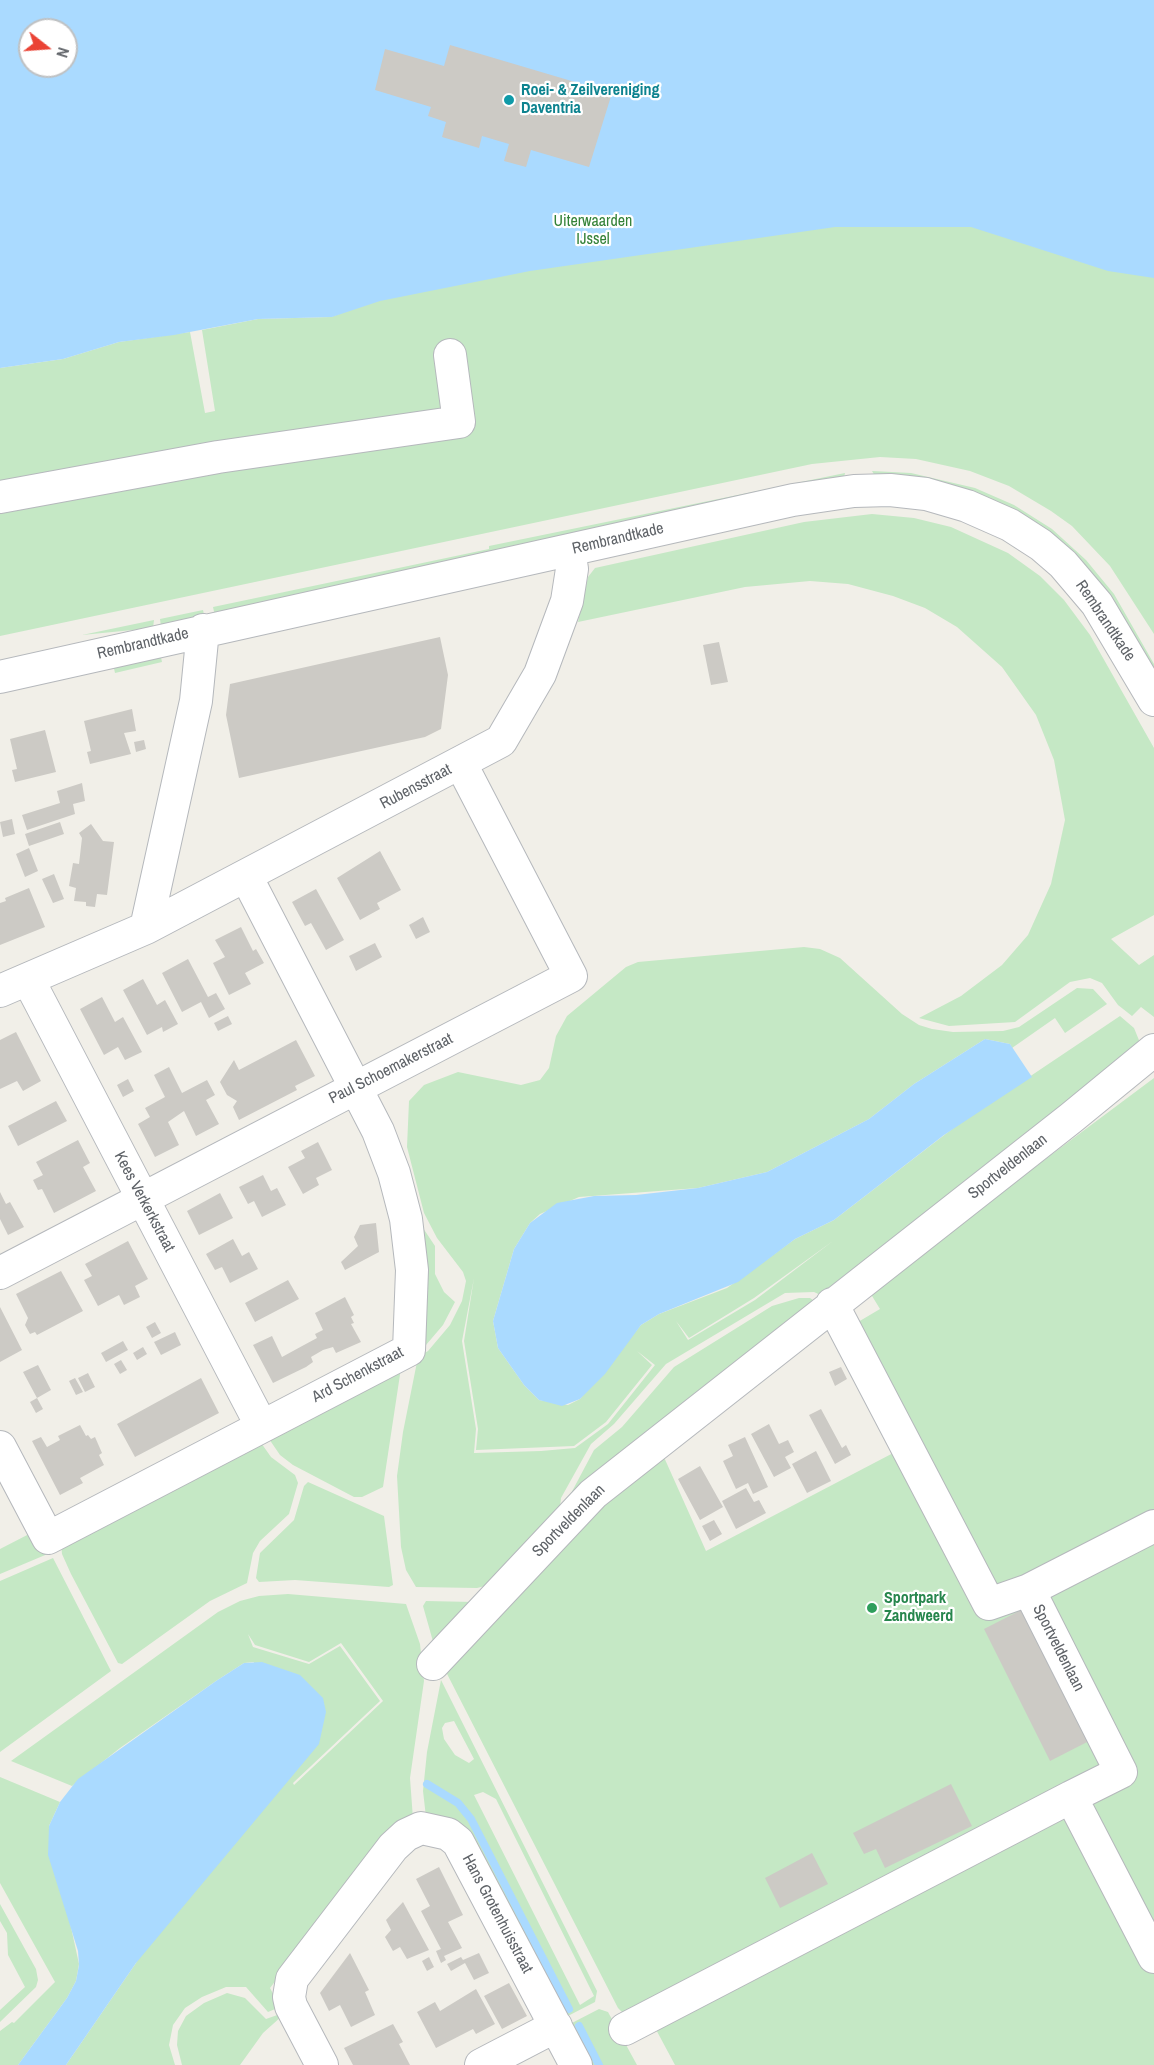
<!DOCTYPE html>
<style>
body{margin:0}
#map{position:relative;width:1154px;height:2065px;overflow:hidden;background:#f1efe8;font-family:"Archivo Narrow",sans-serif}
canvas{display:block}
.north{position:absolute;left:18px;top:18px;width:60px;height:60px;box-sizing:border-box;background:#fff;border:2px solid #bfc1c3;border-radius:50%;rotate:107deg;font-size:16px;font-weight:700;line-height:24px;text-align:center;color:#5f6368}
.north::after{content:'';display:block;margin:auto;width:21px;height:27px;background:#ea4335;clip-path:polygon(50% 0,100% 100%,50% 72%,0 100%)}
</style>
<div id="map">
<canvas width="1154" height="2065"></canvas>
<div class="north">N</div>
</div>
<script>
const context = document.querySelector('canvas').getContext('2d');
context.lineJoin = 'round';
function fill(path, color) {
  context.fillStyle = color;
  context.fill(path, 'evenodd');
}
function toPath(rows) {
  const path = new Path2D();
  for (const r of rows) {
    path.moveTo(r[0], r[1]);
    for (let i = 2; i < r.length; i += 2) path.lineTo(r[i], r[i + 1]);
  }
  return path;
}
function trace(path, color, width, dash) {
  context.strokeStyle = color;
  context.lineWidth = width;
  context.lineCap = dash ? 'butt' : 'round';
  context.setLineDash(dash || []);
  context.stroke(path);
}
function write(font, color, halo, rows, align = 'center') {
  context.font = font + ' "Archivo Narrow",sans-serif';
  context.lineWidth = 4.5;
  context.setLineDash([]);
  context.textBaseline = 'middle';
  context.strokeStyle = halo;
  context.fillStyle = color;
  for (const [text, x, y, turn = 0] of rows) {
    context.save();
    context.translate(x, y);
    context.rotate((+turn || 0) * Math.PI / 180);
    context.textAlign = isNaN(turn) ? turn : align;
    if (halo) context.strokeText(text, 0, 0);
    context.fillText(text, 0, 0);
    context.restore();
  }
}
fill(toPath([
 [1154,0,1154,634,1110,566,1072,526,1051,511,1009,486,970,471,916,459,880,457,812,464,0,636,0,368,63,359,119,342,190,332,205,413,215,411,202,330,258,319,331,317],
 [872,471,911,473,975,488,1014,505,1052,529,1086,560,1114,594,1154,664,1154,676,1095,580,875,476],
 [845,473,844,478,215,616,213,607,489,549,489,546],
 [872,514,914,518,951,527,1008,553,1040,576,1064,600,1090,635,1154,748,1154,915,1111,939,1139,965,1154,955,1154,1017,1141,1007,1132,1016,1118,1005,1102,983,1090,978,1070,982,1015,1022,949,1026,919,1018,961,996,1002,965,1028,935,1051,884,1065,820,1054,760,1036,715,1002,667,957,627,925,608,893,596,848,584,810,581,745,587,578,622,588,577,595,568,804,522],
 [203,610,205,619,161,627,160,619],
 [154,620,153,628,82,635],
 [160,653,162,662,115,673,113,664],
 [804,947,820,949,840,958,902,1014,919,1025,932,1029,953,1032,1003,1031,1019,1027,1077,988,1093,989,1107,1004,1065,1033,1055,1018,1012,1048,1010,1044,985,1039,914,1084,869,1119,767,1172,698,1188,579,1197,540,1214,530,1223,514,1249,493,1321,498,1348,524,1385,539,1400,568,1405,580,1399,641,1325,659,1314,727,1288,795,1239,834,1220,956,1126,1120,1016,1134,1028,1143,1050,827,1298,814,1292,785,1293,666,1364,614,1424,591,1444,561,1498,560,1507,489,1585,477,1588,416,1587,406,1570,401,1547,397,1476,403,1432,418,1357,428,1351,450,1325,462,1301,466,1281,463,1272,437,1238,424,1213,407,1147,409,1101,424,1085,458,1072,521,1085,540,1080,549,1068,556,1036,567,1016,626,967,638,962],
 [833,1241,755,1300,688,1340,676,1321,689,1338,754,1298],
 [474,1278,464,1341,478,1429,476,1450,574,1446,606,1422,652,1365,637,1351,655,1365,608,1424,575,1448,541,1451,474,1453,476,1429,462,1341],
 [1154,1078,1154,2065,675,2065,645,2009,623,2013,618,2008,444,1668,570,1529,663,1455,706,1551,897,1451,831,1338,880,1309,869,1291],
 [419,1222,435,1246,435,1274,444,1292,455,1302,443,1325,426,1345,418,1348],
 [799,1298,810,1298,819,1304,568,1499,594,1450,622,1427,674,1367,772,1306],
 [401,1368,383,1487,362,1497,354,1497,293,1465,280,1455,267,1436],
 [259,1440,271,1457,295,1475,298,1483,289,1514,260,1541,253,1553,247,1583,210,1601,122,1664,118,1663,71,1574,62,1554,61,1544],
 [308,1482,384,1516,393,1585,389,1587,295,1580,259,1582,256,1578,260,1553,294,1520,304,1486],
 [33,1532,43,1553,48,1550,50,1553,0,1574,0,1549],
 [53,1558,111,1671,0,1752,0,1581],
 [288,1594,406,1604,420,1644,424,1681,410,1778,413,1819,381,1844,270,1988,280,2007,268,2012,246,1987,226,1987,202,1997,185,2008,173,2025,169,2045,175,2065,66,2065,136,1963,254,1662,244,1663,216,1681,120,1748,72,1786,11,1761,218,1612,240,1601,259,1596],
 [248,1634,255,1645,309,1662,341,1643,383,1701,294,1785,293,1783,380,1701,340,1646,309,1664,253,1647],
 [426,1601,474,1602,434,1645,423,1606],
 [441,1680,597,1991,595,2002,564,2018,426,1817,423,1791,427,1752],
 [454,1721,474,1759,469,1763,455,1755,444,1739,442,1728,445,1723],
 [483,1792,496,1799,594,1996,580,2005,474,1795],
 [0,1777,60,1802,49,1826,79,1964,76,1981,67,1998,18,2065,0,2065,0,2031,12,2022,14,2023,55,1982,0,1883],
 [0,1904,36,1969,38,1980,36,1987,0,2022,0,2010,25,1987,8,1955,7,1933,0,1921],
 [227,1993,245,1998,266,2019,283,2013,282,2016,263,2033,240,2065,182,2065,177,2045,178,2031,186,2016,204,2003],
 [599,2009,608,2012,637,2065,589,2065,568,2025]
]), '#c5e8c5');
fill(toPath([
 [0,0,1154,0,1154,278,1108,271,971,227,835,227,530,271,380,301,332,317,258,319,174,335,119,342,63,359,0,368],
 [30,30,66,30,66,66,30,66],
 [985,1039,1010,1044,1032,1077,944,1135,834,1220,795,1239,738,1282,659,1314,641,1325,605,1374,580,1399,562,1406,539,1400,524,1385,498,1348,493,1321,514,1249,530,1223,557,1203,594,1196,636,1195,698,1188,767,1172,869,1119,914,1084],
 [262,1662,300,1675,323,1698,326,1712,319,1744,136,1963,66,2065,18,2065,67,1998,76,1981,79,1965,78,1951,48,1855,49,1826,60,1802,78,1779,216,1681,244,1663]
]), '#aadaff');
trace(toPath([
 [427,1784,458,1803,471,1819,569,2009],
 [579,2026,599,2065]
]), '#aadaff', 8);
fill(toPath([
 [450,45,612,93,589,167,531,150,526,167,504,161,509,144,482,136,479,148,442,137,446,122,428,116,431,107,375,90,385,49,444,66],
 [440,637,448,675,441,729,425,737,239,778,226,715,230,684],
 [719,642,728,682,711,685,703,645],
 [132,709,136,731,124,733,131,754,90,764,87,752,91,751,84,721],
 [45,730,56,772,15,782,12,770,17,769,10,739],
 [144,740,146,749,136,752,134,742],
 [82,783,85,801,73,804,75,814,27,830,22,815,60,803,57,791],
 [12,819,15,834,3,837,0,822],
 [60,822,64,834,29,846,25,834],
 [91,824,103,841,114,842,107,895,97,894,95,907,86,906,86,902,74,901,76,888,69,886,73,863,79,864,82,838,79,833],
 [29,848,38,871,25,877,16,854],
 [380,851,401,890,377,903,380,909,360,920,337,878],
 [54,874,64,899,53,903,42,879],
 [29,888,45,927,0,945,0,903,6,901,5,898],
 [316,889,344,940,326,950,311,923,305,926,292,902],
 [423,917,430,932,416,939,409,925],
 [241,927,253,951,256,949,264,963,245,973,251,984,229,995,213,963,225,957,215,940],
 [375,943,382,957,356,971,349,956],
 [188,959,208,997,216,993,225,1009,209,1018,201,1002,182,1012,162,973],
 [143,979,157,1005,165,1000,178,1024,163,1032,162,1027,147,1035,123,990],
 [102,997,115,1022,123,1017,142,1052,125,1060,118,1047,104,1055,80,1009],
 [228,1016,232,1024,218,1031,214,1023],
 [16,1032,41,1081,23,1091,17,1081,0,1089,0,1040],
 [296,1040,315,1076,295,1086,297,1090,239,1120,233,1107,237,1101,227,1095,220,1082,234,1060,239,1070],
 [169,1067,182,1093,207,1080,215,1095,206,1100,219,1124,196,1136,184,1111,168,1122,179,1145,155,1157,138,1124,150,1117,145,1108,165,1097,154,1075],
 [128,1079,134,1091,123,1097,117,1085],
 [56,1101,67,1121,18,1146,8,1126],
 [78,1140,90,1163,83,1167,96,1191,54,1213,42,1189,38,1190,33,1180,43,1175,36,1162],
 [318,1142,332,1170,316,1178,319,1185,303,1194,288,1167,305,1158,301,1151],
 [263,1175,271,1191,277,1188,286,1205,262,1217,254,1201,248,1204,239,1187],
 [0,1192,6,1204,10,1202,24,1227,8,1235,0,1219],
 [220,1193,233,1218,199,1235,187,1211],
 [376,1223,379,1252,345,1270,341,1262,358,1246,354,1237,360,1225],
 [233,1239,242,1256,249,1252,258,1269,230,1283,222,1267,215,1270,206,1254],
 [128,1241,148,1279,135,1286,140,1297,124,1305,119,1295,98,1306,84,1280,92,1276,85,1264],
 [61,1271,83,1311,37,1335,35,1332,30,1334,25,1325,28,1318,16,1294],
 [288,1280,299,1299,255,1322,245,1303],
 [345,1297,354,1315,351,1317,354,1323,351,1324,361,1342,336,1353,333,1347,323,1350,311,1357,313,1362,306,1367,273,1383,253,1345,272,1336,282,1357,304,1345,317,1338,315,1334,323,1330,315,1313],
 [0,1307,22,1350,0,1362],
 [155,1322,161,1333,152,1338,146,1327],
 [175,1332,181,1345,161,1355,154,1342],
 [123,1341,128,1350,106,1362,101,1353],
 [143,1347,147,1354,137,1360,133,1353],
 [121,1360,127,1370,120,1374,114,1364],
 [38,1365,51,1390,37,1398,43,1409,36,1413,30,1402,37,1398,23,1372],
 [841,1367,847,1379,835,1386,829,1372],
 [88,1373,95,1387,85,1392,78,1378],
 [75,1378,83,1392,76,1395,69,1381],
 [201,1378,219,1413,135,1457,117,1424],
 [821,1409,842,1448,846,1445,851,1455,835,1464,809,1415],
 [769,1424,779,1444,788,1440,794,1452,785,1457,791,1468,774,1477,751,1434],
 [80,1425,86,1436,88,1435,91,1439,95,1437,102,1453,99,1455,104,1465,80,1478,83,1483,60,1495,32,1441,41,1437,47,1447,60,1440,58,1436],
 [745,1437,768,1487,753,1494,748,1483,736,1489,723,1461,733,1456,728,1445],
 [816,1451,831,1481,807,1493,792,1464],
 [700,1466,723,1507,700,1520,678,1479],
 [746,1488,754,1502,759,1500,766,1513,736,1529,722,1501],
 [714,1520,722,1534,710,1541,702,1526],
 [1029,1606,1095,1738,1050,1761,984,1629],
 [951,1784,972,1826,885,1868,876,1849,864,1854,853,1833],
 [812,1853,828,1884,780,1908,765,1878],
 [439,1867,463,1915,448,1922,462,1948,444,1956,446,1960,441,1963,436,1951,441,1949,421,1911,430,1906,416,1879],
 [403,1902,429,1950,407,1959,400,1947,393,1951,385,1937,391,1930,386,1920],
 [350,1953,369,1990,365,1992,375,2015,351,2027,340,2005,329,2011,320,1993],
 [479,1953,489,1973,474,1980,465,1963,451,1971,447,1964,461,1957,463,1960],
 [429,1957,434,1967,427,1971,422,1961],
 [509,1983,527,2016,502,2029,484,1996],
 [476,1989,495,2024,476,2034,473,2029,436,2048,417,2012,435,2002,440,2011],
 [393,2024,403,2042,399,2044,410,2065,353,2065,344,2048]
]), '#cccac5');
const minor = toPath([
 [0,497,218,457,459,422,450,355],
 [0,677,793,500,854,491,890,490,926,494,967,506,1010,525,1041,545,1063,564,1097,604,1154,700],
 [146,928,196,701,203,630],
 [28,979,261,1425],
 [0,991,146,928,501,741,540,674,567,601,572,569,569,550],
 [0,1273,571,976,461,764],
 [832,1304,989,1604,1029,1590,1121,1772,1071,1797,1154,1957],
 [0,1447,48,1538,409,1350,412,1270,406,1219,394,1173,378,1131,246,876],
 [1029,1590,1154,1526],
 [433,1664,593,1494,1071,1118,1154,1050],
 [625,2029,1071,1797],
 [322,2065,291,2006,289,1997,292,1979,393,1847,406,1835,421,1828,448,1834,458,1842,576,2065],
 [481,2065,556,2026]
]);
trace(minor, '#b5b8bc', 34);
trace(minor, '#fff', 32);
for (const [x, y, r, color] of [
 [509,100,6,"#0f9aa8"],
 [872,1608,6,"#2e9e5b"]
]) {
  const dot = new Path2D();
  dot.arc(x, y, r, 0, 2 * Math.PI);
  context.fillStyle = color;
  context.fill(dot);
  trace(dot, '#fff', 2);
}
write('bold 16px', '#0d838f', '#fff', [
 ["Roei- & Zeilvereniging",521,91],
 ["Daventria",521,109]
], 'left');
write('16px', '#348238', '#fff', [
 ["Uiterwaarden",593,222],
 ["IJssel",593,240]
]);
write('16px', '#5f6368', '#fff', [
 ["Rembrandtkade",618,539,-13],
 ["Rembrandtkade",1105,621,56],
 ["Rembrandtkade",143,644,-13],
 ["Rubensstraat",416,787,-28],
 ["Paul Schoemakerstraat",391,1069,-27],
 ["Sportveldenlaan",1008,1167,-38],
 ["Kees Verkerkstraat",144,1202,62],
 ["Ard Schenkstraat",358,1375,-28],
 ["Sportveldenlaan",569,1521,-45],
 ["Sportveldenlaan",1058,1648,63],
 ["Hans Grotenhuisstraat",497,1914,62]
]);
write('bold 16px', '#27864d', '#fff', [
 ["Sportpark",884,1599],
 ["Zandweerd",884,1617]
], 'left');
</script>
